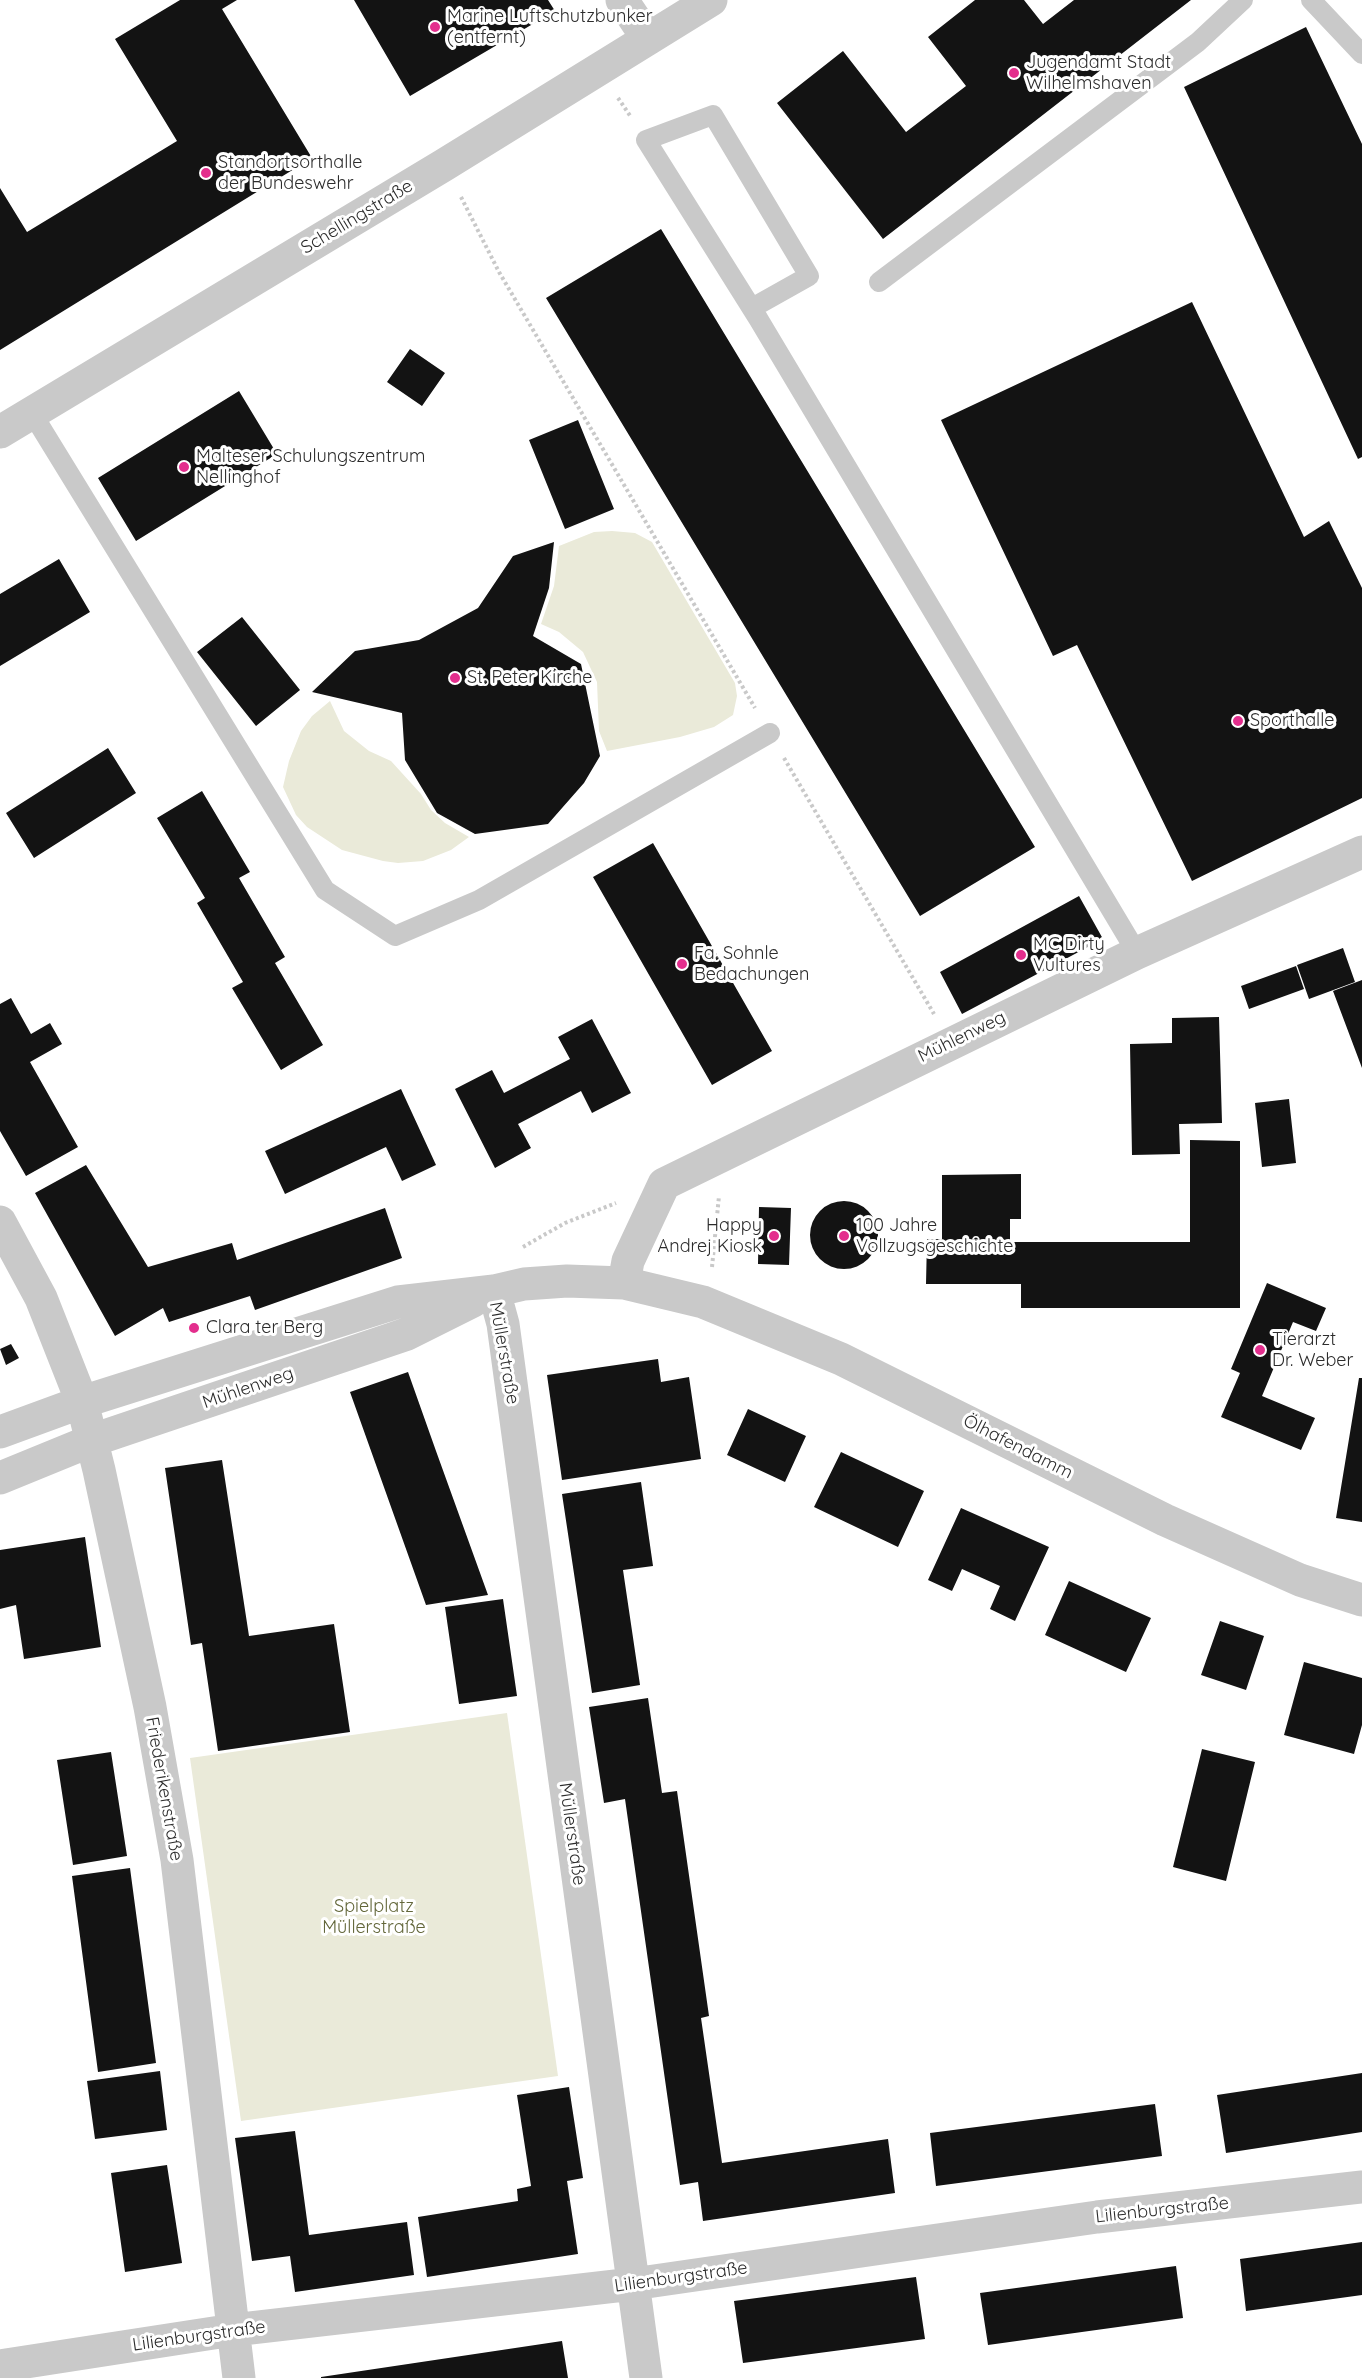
<!DOCTYPE html>
<meta charset="utf-8">
<style>
body{margin:0}
canvas{display:block;background:#fff}
</style>
<canvas width="1362" height="2378"></canvas>
<script>
const context = document.querySelector('canvas').getContext('2d');
context.lineJoin = 'round';
function fill(path, color) {
  context.fillStyle = color;
  context.fill(path, 'evenodd');
}
function toPath(rows) {
  const path = new Path2D();
  for (const r of rows) {
    if (r.length === 3) {
      path.moveTo(r[0] + r[2], r[1]);
      path.arc(r[0], r[1], r[2], 0, 2 * Math.PI);
      continue;
    }
    path.moveTo(r[0], r[1]);
    for (let i = 2; i < r.length; i += 2) path.lineTo(r[i], r[i + 1]);
  }
  return path;
}
function trace(path, color, width, dash) {
  context.strokeStyle = color;
  context.lineWidth = width;
  context.lineCap = dash ? 'butt' : 'round';
  context.setLineDash(dash || []);
  context.stroke(path);
}
function write(font, color, halo, rows, align = 'center') {
  context.font = font + ' Quicksand,sans-serif';
  context.lineWidth = 6;
  context.setLineDash([]);
  context.textBaseline = 'middle';
  context.strokeStyle = halo;
  context.fillStyle = color;
  for (const [text, x, y, turn = 0] of rows) {
    context.save();
    context.translate(x, y);
    context.rotate((+turn || 0) * Math.PI / 180);
    context.textAlign = isNaN(turn) ? turn : align;
    if (halo) context.strokeText(text, 0, 0);
    context.fillText(text, 0, 0);
    context.restore();
  }
}
fill(toPath([
 [612,531,635,533,652,542,735,683,737,696,733,715,714,727,680,737,607,751,599,731,597,682,583,652,559,632,541,624,554,586,559,546,594,532],
 [330,701,344,731,369,751,391,761,421,794,431,810,445,823,469,837,451,850,423,861,398,863,383,861,342,850,307,827,296,815,283,787,289,761,301,731,312,716],
 [507,1713,558,2076,241,2121,190,1758]
]), '#eaead9');
fill(toPath([
 [180,0,237,0,222,9,312,158,0,350,0,188,27,232,177,141,115,39],
 [354,0,548,0,555,11,410,96],
 [975,0,1024,0,1043,24,1074,0,1191,0,883,239,777,103,843,51,906,132,966,86,928,37],
 [1306,27,1362,144,1362,457,1358,459,1184,87],
 [661,229,1035,847,920,916,546,298],
 [1192,302,1304,537,1329,521,1362,588,1362,798,1192,881,1077,645,1053,656,941,420],
 [410,349,445,373,422,406,387,382],
 [239,391,277,454,136,541,98,478],
 [578,420,614,509,565,529,529,440],
 [554,542,549,588,533,636,581,664,600,756,584,783,548,824,475,834,437,813,405,760,402,713,312,692,355,651,419,640,478,608,513,556],
 [59,559,90,612,0,666,0,594],
 [242,617,300,690,256,726,197,652],
 [108,748,136,793,34,858,6,813],
 [202,791,250,872,239,878,285,957,275,963,323,1045,281,1070,232,988,243,982,197,903,205,898,157,818],
 [653,843,772,1051,712,1085,593,877],
 [1079,896,1103,939,962,1014,940,972],
 [1343,948,1355,982,1309,999,1297,965],
 [1296,966,1304,989,1249,1009,1241,986],
 [1362,980,1362,1068,1333,991],
 [11,998,31,1034,50,1023,62,1044,30,1062,78,1147,26,1176,0,1131,0,1004],
 [1219,1017,1222,1123,1179,1124,1180,1154,1132,1155,1130,1044,1172,1043,1172,1018],
 [592,1019,631,1093,592,1113,581,1091,518,1124,531,1148,495,1168,455,1089,492,1070,504,1093,570,1059,558,1037],
 [401,1089,436,1165,402,1181,386,1147,285,1194,265,1151],
 [1289,1099,1296,1163,1262,1167,1255,1103],
 [1190,1140,1240,1141,1240,1308,1021,1308,1021,1284,926,1284,927,1239,942,1239,942,1175,1021,1174,1021,1219,1010,1219,1010,1242,1190,1242],
 [86,1165,148,1267,232,1243,237,1260,385,1208,402,1258,255,1310,250,1296,169,1322,163,1308,115,1336,35,1193],
 [844,1235,34],
 [759,1207,791,1208,789,1265,758,1264],
 [1267,1283,1326,1308,1316,1331,1293,1322,1262,1396,1315,1418,1301,1450,1221,1417,1240,1373,1231,1369],
 [11,1344,19,1358,6,1365,0,1349],
 [658,1359,661,1382,689,1377,701,1459,562,1480,547,1375],
 [408,1372,436,1451,488,1595,426,1605,350,1392],
 [1359,1378,1362,1378,1362,1522,1336,1518],
 [748,1409,806,1436,785,1482,727,1455],
 [841,1452,924,1491,898,1547,814,1507],
 [222,1460,249,1636,334,1624,350,1732,218,1751,202,1643,191,1645,165,1468],
 [641,1482,653,1566,623,1570,640,1685,592,1693,562,1494],
 [961,1508,1049,1547,1015,1621,990,1609,1000,1586,962,1569,952,1591,928,1580],
 [85,1537,101,1647,24,1659,16,1605,0,1609,0,1550],
 [1069,1581,1151,1618,1126,1672,1045,1635],
 [503,1599,517,1696,459,1704,445,1607],
 [1220,1621,1264,1636,1246,1690,1201,1675],
 [1304,1662,1362,1678,1362,1725,1354,1754,1284,1735],
 [648,1698,662,1793,677,1791,709,2016,701,2018,722,2163,888,2139,895,2193,703,2221,698,2182,680,2185,625,1799,604,1803,589,1707],
 [1202,1749,1255,1762,1226,1881,1173,1867],
 [111,1752,127,1856,73,1865,57,1760],
 [130,1868,156,2063,98,2072,72,1876],
 [160,2071,167,2130,95,2139,87,2081],
 [1362,2073,1362,2132,1226,2153,1217,2095],
 [569,2087,583,2178,567,2181,578,2254,427,2277,418,2217,518,2201,517,2189,531,2186,517,2095],
 [1155,2104,1162,2156,936,2186,930,2133],
 [295,2131,309,2235,407,2222,414,2275,295,2292,290,2256,252,2261,235,2138],
 [167,2165,182,2263,125,2272,111,2173],
 [1362,2242,1362,2295,1246,2311,1240,2259],
 [1176,2266,1183,2318,988,2345,980,2293],
 [916,2277,925,2339,743,2363,734,2301],
 [562,2341,568,2378,321,2378,321,2377]
]), '#131313');
trace(toPath([
 [618,98,631,117],
 [461,197,499,272,755,708],
 [784,758,934,1014],
 [523,1247,565,1223,616,1203],
 [712,1267,719,1196]
]), '#c9c9c9', 4, [3, 3]);
trace(toPath([
 [1311,0,1362,54],
 [879,282,1198,42,1243,0],
 [759,320,646,140,713,115,809,276,752,308,759,320,1137,953],
 [32,413,325,890,395,936,479,900,770,733]
]), '#c9c9c9', 20);
trace(toPath([
 [622,0,648,39],
 [0,432,444,165,711,0],
 [0,1222,41,1298,82,1402,99,1470,150,1707,177,1860,239,2378],
 [624,1283,628,1261,664,1184,1137,953,1362,852],
 [494,1291,503,1324,646,2378],
 [0,1432,82,1402,398,1302,494,1291,524,1284,567,1281,624,1283,703,1302,841,1359,1165,1520,1300,1580,1362,1600],
 [0,1478,93,1440,407,1334,473,1301],
 [0,2366,233,2330,633,2284,1097,2217,1362,2187]
]), '#c9c9c9', 33);
for (const [x, y, r, color] of [
 [435,27,6,"#e32e8d"],
 [1014,73,6,"#e32e8d"],
 [206,173,6,"#e32e8d"],
 [184,467,6,"#e32e8d"],
 [455,678,6,"#e32e8d"],
 [1238,721,6,"#e32e8d"],
 [1021,955,6,"#e32e8d"],
 [682,964,6,"#e32e8d"],
 [774,1236,6,"#e32e8d"],
 [844,1236,6,"#e32e8d"],
 [194,1328,6,"#e32e8d"],
 [1260,1350,6,"#e32e8d"]
]) {
  const dot = new Path2D();
  dot.arc(x, y, r, 0, 2 * Math.PI);
  context.fillStyle = color;
  context.fill(dot);
  trace(dot, '#fff', 2);
}
write('18px', '#2c2c2c', '#fff', [
 ["Marine Luftschutzbunker",447,17],
 ["(entfernt)",447,38],
 ["Jugendamt Stadt",1026,63],
 ["Wilhelmshaven",1026,84],
 ["Standortsorthalle",218,163],
 ["der Bundeswehr",218,184],
 ["Malteser Schulungszentrum",196,457],
 ["Nellinghof",196,478],
 ["St. Peter Kirche",467,678],
 ["Sporthalle",1250,721],
 ["MC Dirty",1033,945],
 ["Vultures",1033,966],
 ["Fa. Sohnle",694,954],
 ["Bedachungen",694,975],
 ["Happy",762,1226,"right"],
 ["Andrej Kiosk",762,1247,"right"],
 ["100 Jahre",856,1226],
 ["Vollzugsgeschichte",856,1247],
 ["Clara ter Berg",206,1328],
 ["Tierarzt",1272,1340],
 ["Dr. Weber",1272,1361]
], 'left');
write('18px', '#2c2c2c', '#fff', [
 ["Schellingstraße",357,217,-31],
 ["Mühlenweg",962,1037,-26],
 ["Müllerstraße",504,1353,80],
 ["Mühlenweg",248,1388,-19],
 ["Ölhafendamm",1018,1447,27],
 ["Friederikenstraße",164,1789,80],
 ["Müllerstraße",572,1834,82],
 ["Lilienburgstraße",1162,2210,-6],
 ["Lilienburgstraße",681,2277,-8],
 ["Lilienburgstraße",199,2336,-8]
]);
write('18px', '#63673a', '#fff', [
 ["Spielplatz",374,1907],
 ["Müllerstraße",374,1928]
]);
</script>
